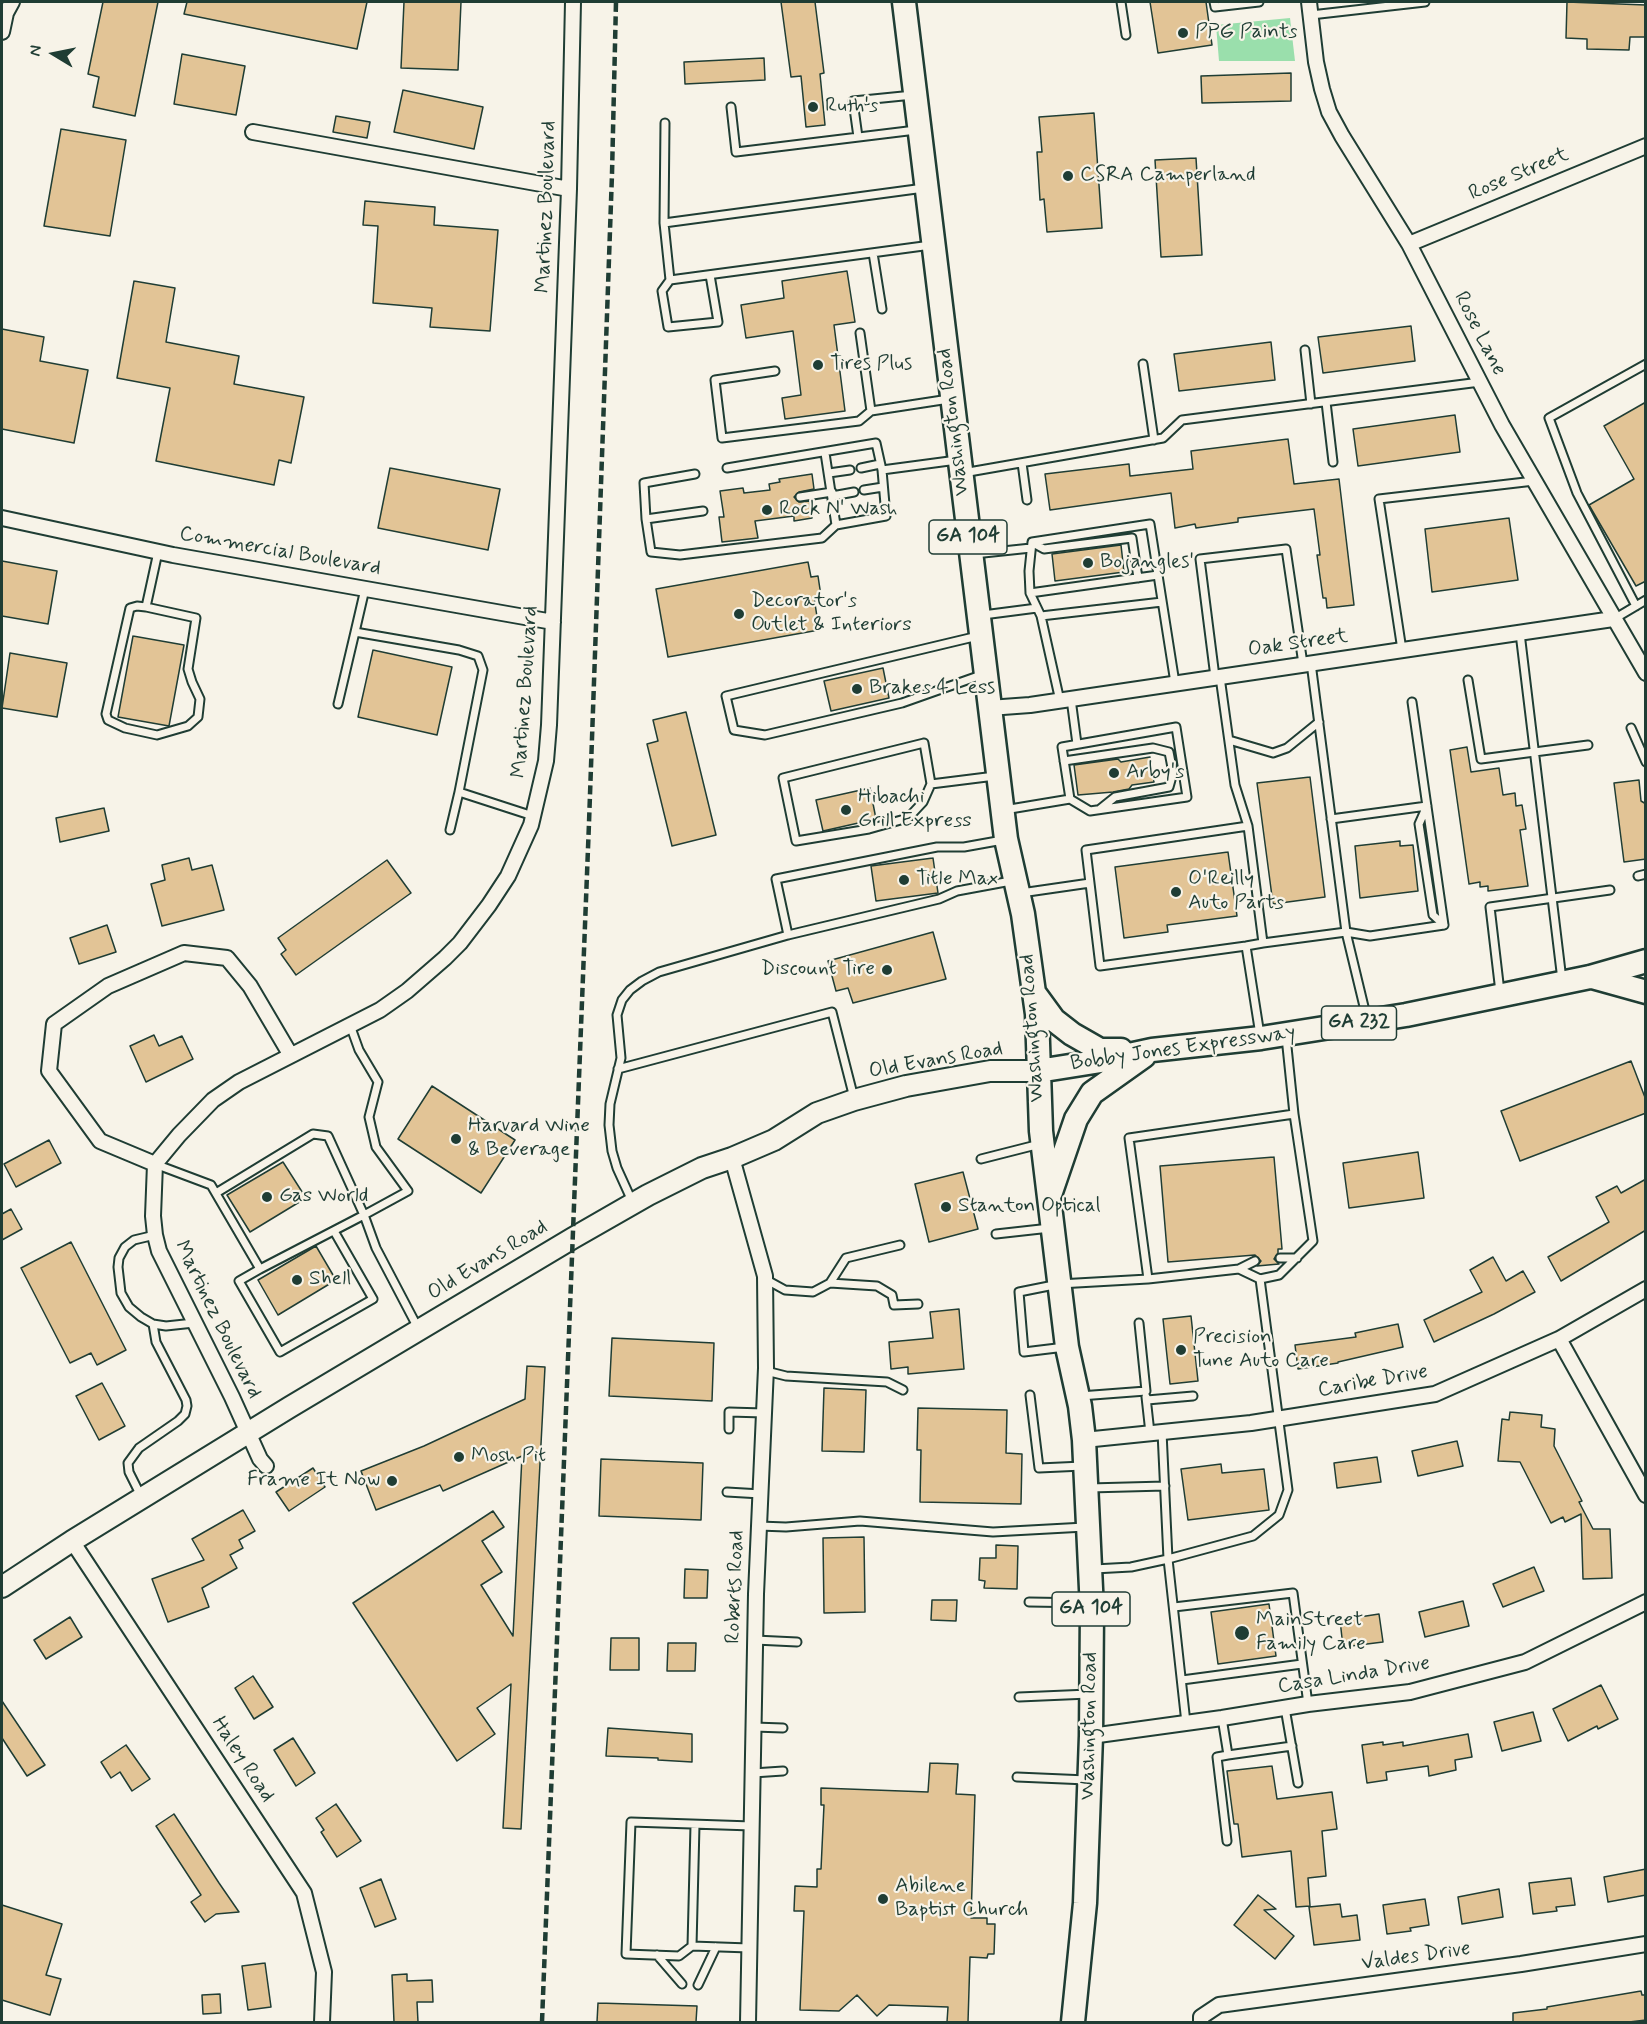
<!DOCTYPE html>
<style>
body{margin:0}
#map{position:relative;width:1647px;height:2024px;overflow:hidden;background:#f7f3e8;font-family:Mynerve,sans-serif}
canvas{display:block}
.frame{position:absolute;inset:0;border:3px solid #1f3d34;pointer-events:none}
.north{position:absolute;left:24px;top:24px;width:60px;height:60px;-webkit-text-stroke:4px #f7f3e8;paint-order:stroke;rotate:280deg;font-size:16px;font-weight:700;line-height:24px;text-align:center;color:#1f3d34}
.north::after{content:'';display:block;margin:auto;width:21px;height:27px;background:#1f3d34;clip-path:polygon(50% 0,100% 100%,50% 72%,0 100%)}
</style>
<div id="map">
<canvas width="1647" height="2024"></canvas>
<div class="frame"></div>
<div class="north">N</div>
</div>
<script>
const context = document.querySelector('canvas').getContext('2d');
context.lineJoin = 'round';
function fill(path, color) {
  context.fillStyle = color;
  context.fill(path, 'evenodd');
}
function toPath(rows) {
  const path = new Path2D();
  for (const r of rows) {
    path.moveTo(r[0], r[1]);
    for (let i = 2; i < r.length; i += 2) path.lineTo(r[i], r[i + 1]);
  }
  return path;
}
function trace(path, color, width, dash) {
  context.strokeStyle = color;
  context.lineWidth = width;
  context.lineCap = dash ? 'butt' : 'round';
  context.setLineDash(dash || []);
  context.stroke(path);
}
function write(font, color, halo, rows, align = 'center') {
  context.font = font + ' Mynerve,sans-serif';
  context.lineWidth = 4.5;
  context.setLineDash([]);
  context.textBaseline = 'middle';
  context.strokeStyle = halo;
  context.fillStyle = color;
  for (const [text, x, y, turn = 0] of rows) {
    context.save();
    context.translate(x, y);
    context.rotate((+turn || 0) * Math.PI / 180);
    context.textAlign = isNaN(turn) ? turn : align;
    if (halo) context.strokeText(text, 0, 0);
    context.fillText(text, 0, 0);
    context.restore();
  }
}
fill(toPath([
 [1290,18,1295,61,1219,61,1216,25]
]), '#9adfac');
const building = toPath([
 [103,2,158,2,135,116,93,107,99,77,88,74,103,2],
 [187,2,367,2,357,49,184,14,187,2],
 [404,2,461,2,458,70,401,68,404,2],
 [781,2,815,2,824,73,820,74,825,125,806,127,801,76,791,77,781,2],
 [1150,2,1206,2,1212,45,1158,53,1150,2],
 [1567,2,1646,5,1646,37,1630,37,1629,50,1587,49,1587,39,1566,38,1567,2],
 [182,54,245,66,236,115,174,104,182,54],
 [764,58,765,80,685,84,684,62,764,58],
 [1291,73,1291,101,1202,103,1201,76,1291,73],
 [403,90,483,107,474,149,394,132,403,90],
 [1094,113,1102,228,1047,232,1044,199,1040,200,1037,152,1042,152,1039,117,1094,113],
 [336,116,370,122,367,138,333,132,336,116],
 [61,129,126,140,110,236,44,226,61,129],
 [1196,158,1202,255,1161,257,1155,160,1196,158],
 [365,201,435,207,434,225,498,230,490,331,430,327,432,308,373,303,378,226,363,225,365,201],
 [847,271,855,322,834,325,845,411,785,419,782,398,801,395,793,331,746,338,741,305,784,298,782,281,847,271],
 [134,281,175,288,166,342,239,356,234,384,304,397,291,463,279,460,274,485,156,461,170,388,117,378,134,281],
 [1411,326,1415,361,1323,373,1318,337,1411,326],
 [2,329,44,337,40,361,88,370,74,443,2,429,2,329],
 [1271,342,1275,380,1179,391,1174,354,1271,342],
 [1646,402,1646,581,1636,586,1589,505,1634,479,1604,426,1646,402],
 [1455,415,1460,452,1358,466,1353,429,1455,415],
 [1288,439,1294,484,1339,479,1354,605,1327,608,1326,598,1323,598,1317,555,1320,555,1314,509,1238,518,1238,522,1196,528,1195,524,1175,528,1171,493,1050,510,1045,474,1129,464,1130,476,1193,469,1191,451,1288,439],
 [390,468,500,489,488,550,378,528,390,468],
 [812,474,814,489,799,492,794,497,799,502,810,501,812,518,794,521,794,516,755,521,758,538,722,542,719,517,724,517,720,491,743,488,744,493,770,490,769,484,780,482,779,479,812,474],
 [1509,518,1518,580,1432,592,1425,529,1509,518],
 [1121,545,1124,572,1055,581,1052,554,1121,545],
 [2,561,57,571,48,624,2,616,2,561],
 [808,562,811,577,818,576,821,596,814,597,819,630,668,657,656,589,808,562],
 [133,636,184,645,169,726,118,717,133,636],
 [373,650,452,667,437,735,358,717,373,650],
 [10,653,67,663,57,717,2,708,10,653],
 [883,668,889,698,831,711,824,681,883,668],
 [686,712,716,835,672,846,647,744,658,741,653,720,686,712],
 [1467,747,1471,772,1499,768,1503,795,1515,793,1516,806,1522,805,1526,829,1520,830,1528,886,1488,891,1488,886,1480,887,1480,882,1469,884,1450,750,1467,747],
 [1150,757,1154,782,1132,785,1129,789,1113,792,1078,795,1074,765,1118,759,1121,762,1150,757],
 [1310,777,1325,897,1273,904,1257,783,1310,777],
 [1639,780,1641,801,1646,804,1646,859,1624,862,1614,783,1639,780],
 [870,788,876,819,823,831,816,800,870,788],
 [104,808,109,831,60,842,56,818,104,808],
 [1400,841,1400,846,1413,845,1418,891,1360,898,1355,846,1400,841],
 [1228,852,1237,916,1167,925,1168,932,1124,938,1115,867,1228,852],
 [189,858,192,870,212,865,224,910,162,926,151,884,165,880,162,865,189,858],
 [933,858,938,893,876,901,871,866,933,858],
 [387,860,411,893,296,975,281,954,286,950,278,938,387,860],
 [107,925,116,952,79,964,70,938,107,925],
 [933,932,946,979,853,1003,848,988,836,991,828,961,933,932],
 [154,1035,159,1046,182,1036,193,1059,146,1082,130,1046,154,1035],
 [1631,1061,1646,1100,1646,1113,1520,1161,1501,1111,1631,1061],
 [432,1086,515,1140,481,1193,398,1139,432,1086],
 [49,1140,61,1163,16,1187,4,1164,49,1140],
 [1418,1152,1424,1198,1349,1208,1343,1163,1418,1152],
 [1274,1157,1282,1249,1278,1249,1278,1253,1274,1259,1279,1264,1257,1266,1261,1261,1255,1255,1168,1262,1160,1166,1274,1157],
 [283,1162,306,1198,250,1232,227,1195,283,1162],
 [963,1172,978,1229,929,1242,915,1184,963,1172],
 [1646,1179,1646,1230,1561,1281,1548,1257,1609,1222,1596,1197,1617,1186,1621,1193,1646,1179],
 [11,1209,22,1229,2,1240,2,1214,11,1209],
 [71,1242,126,1350,97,1365,91,1353,70,1363,21,1268,71,1242],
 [316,1246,336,1280,278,1315,258,1280,316,1246],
 [1493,1257,1506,1281,1523,1271,1535,1292,1494,1314,1434,1342,1424,1320,1482,1292,1470,1270,1493,1257],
 [959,1309,964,1369,908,1374,908,1367,891,1369,889,1342,933,1338,930,1312,959,1309],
 [1191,1316,1198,1381,1170,1384,1163,1319,1191,1316],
 [1398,1324,1403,1347,1338,1362,1338,1363,1298,1369,1295,1345,1356,1337,1355,1333,1398,1324],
 [612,1338,714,1343,712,1401,609,1396,612,1338],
 [527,1366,545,1367,521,1829,503,1828,511,1684,477,1708,495,1734,457,1761,353,1603,493,1511,504,1527,482,1541,502,1572,481,1585,513,1636,522,1456,443,1491,440,1485,376,1510,361,1471,424,1446,525,1399,527,1366],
 [102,1383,125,1426,99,1440,76,1396,102,1383],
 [824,1388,866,1390,864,1452,822,1451,824,1388],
 [918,1408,1007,1410,1006,1453,1022,1454,1021,1504,920,1502,921,1450,917,1450,918,1408],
 [1510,1412,1542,1415,1541,1427,1555,1429,1554,1446,1582,1501,1579,1502,1593,1529,1610,1529,1612,1578,1583,1579,1581,1514,1565,1522,1563,1517,1551,1523,1520,1462,1498,1461,1502,1419,1509,1420,1510,1412],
 [1457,1441,1463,1466,1418,1476,1412,1451,1457,1441],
 [1377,1457,1381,1482,1337,1488,1334,1463,1377,1457],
 [601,1459,703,1463,701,1520,599,1516,601,1459],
 [1221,1464,1222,1473,1264,1469,1269,1510,1188,1520,1181,1469,1221,1464],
 [313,1468,325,1487,289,1511,276,1492,313,1468],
 [243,1510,255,1531,239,1540,243,1548,230,1555,237,1568,202,1588,209,1607,168,1622,152,1579,204,1560,192,1539,243,1510],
 [864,1537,865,1612,824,1613,823,1538,864,1537],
 [996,1545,1018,1546,1017,1589,984,1588,985,1581,979,1580,980,1558,996,1558,996,1545],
 [1534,1567,1544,1591,1503,1607,1493,1584,1534,1567],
 [685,1569,708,1570,707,1598,684,1598,685,1569],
 [932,1600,957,1600,956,1621,931,1620,932,1600],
 [1463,1601,1469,1626,1425,1637,1419,1612,1463,1601],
 [1269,1604,1276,1656,1218,1664,1211,1612,1269,1604],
 [1379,1614,1383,1642,1343,1647,1340,1620,1379,1614],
 [70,1617,82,1637,46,1659,34,1640,70,1617],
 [611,1638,639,1638,639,1670,610,1670,611,1638],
 [668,1643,696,1643,695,1671,667,1671,668,1643],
 [253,1676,273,1707,254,1719,235,1688,253,1676],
 [1601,1685,1618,1719,1598,1729,1597,1726,1568,1741,1553,1709,1601,1685],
 [2,1701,45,1765,27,1776,2,1738,2,1701],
 [1533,1712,1541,1741,1502,1751,1494,1722,1533,1712],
 [608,1728,692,1734,692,1762,658,1760,658,1758,606,1756,608,1728],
 [1468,1734,1472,1757,1455,1760,1456,1770,1429,1776,1428,1766,1386,1772,1387,1780,1367,1783,1362,1745,1383,1742,1383,1745,1403,1742,1403,1746,1468,1734],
 [293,1738,315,1773,296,1786,274,1750,293,1738],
 [126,1745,150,1779,132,1791,120,1772,111,1778,101,1762,126,1745],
 [930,1763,958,1764,956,1794,975,1795,971,1918,987,1918,987,1924,995,1924,994,1954,988,1954,987,1958,970,1957,968,2022,947,2022,948,2007,889,2005,877,2016,857,1995,839,2011,800,2010,804,1911,794,1911,795,1886,817,1887,817,1869,821,1869,824,1805,821,1805,821,1788,928,1792,930,1763],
 [1272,1766,1277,1799,1332,1792,1337,1829,1322,1831,1326,1876,1308,1878,1310,1906,1296,1907,1291,1851,1242,1857,1238,1824,1234,1824,1227,1771,1272,1766],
 [336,1804,361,1841,337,1857,321,1832,324,1830,316,1818,336,1804],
 [174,1814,219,1883,239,1912,216,1914,205,1922,191,1902,201,1895,156,1826,174,1814],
 [1646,1869,1646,1895,1608,1902,1604,1877,1646,1869],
 [1571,1878,1575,1905,1556,1907,1557,1911,1533,1914,1529,1883,1571,1878],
 [381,1879,396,1919,375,1927,360,1888,381,1879],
 [1499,1889,1503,1917,1462,1924,1458,1897,1499,1889],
 [1258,1895,1276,1909,1264,1910,1294,1936,1275,1959,1234,1925,1258,1895],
 [1425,1899,1429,1925,1410,1928,1411,1931,1387,1934,1383,1905,1425,1899],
 [1340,1904,1342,1917,1357,1915,1360,1940,1314,1945,1309,1907,1340,1904],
 [2,1905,62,1924,46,1975,61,1979,50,2015,2,2000,2,1905],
 [265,1963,271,2007,248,2010,242,1966,265,1963],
 [407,1974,407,1981,432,1980,433,2002,417,2002,418,2022,394,2022,392,1975,407,1974],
 [1641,1991,1642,1995,1646,1995,1646,2020,1629,2022,1513,2022,1513,2013,1547,2009,1547,2007,1641,1991],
 [220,1994,221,2013,203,2014,202,1995,220,1994],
 [598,2003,697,2006,696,2022,597,2022,598,2003]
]);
fill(building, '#e2c496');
trace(building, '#1f3d34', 1.5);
const lane = toPath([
 [1121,2,1126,35],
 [1214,2,1215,7,1259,2],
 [1311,15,1425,2],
 [731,107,736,152,916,130],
 [858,137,853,101,913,95],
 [924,188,664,223,670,280,931,245],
 [664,223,665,123],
 [873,253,882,309],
 [670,280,662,291,668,327,718,322,710,275],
 [860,333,871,411,949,399],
 [1305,350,1311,404],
 [1143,364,1154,440],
 [775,371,715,380,722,438,859,421,871,411],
 [1326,402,1333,462],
 [1022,463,1027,500],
 [727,468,876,443,882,470,957,460],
 [861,468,880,464],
 [829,473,850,470],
 [963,473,1163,438,1182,420,1480,382],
 [695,474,644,483,646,519,703,511],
 [864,490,883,487],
 [832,496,854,492],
 [800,497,832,492],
 [646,519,651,552,680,555,822,538,836,525,825,453],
 [836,525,886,516,882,470],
 [1033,543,1044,549,1132,538,1138,578],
 [974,554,1031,548],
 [1030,593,1158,575],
 [1636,606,1577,493,1549,418,1646,364],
 [146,607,137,606,130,608,106,714,108,720,125,728,157,735,188,726,198,717,200,699,192,682,188,669,196,618,146,607,158,552],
 [983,615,1037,608],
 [1041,616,1162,602],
 [1614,619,1646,600],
 [355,632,365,589],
 [1520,633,1562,980],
 [978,636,726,696,734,730,765,735,902,703,984,674],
 [1402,650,1379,499,1534,481],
 [1311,663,1346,932,1367,1019],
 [1215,677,1200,559,1286,549,1303,664],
 [1220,677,1235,785,1248,826],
 [1468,680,1481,759,1588,745],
 [1071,699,1077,744],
 [1060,701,1041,616,1030,593,1029,571,1032,542,1150,524,1175,683],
 [1412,702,1444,925],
 [338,704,355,632,459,650,478,656,483,670,459,792,533,816],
 [1631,728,1646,762],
 [1229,740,1273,753,1287,748,1319,722],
 [924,743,931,784,923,802,908,818,869,829,796,841,783,778,924,743],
 [1064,761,1153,748,1169,752,1173,773,1169,787,1115,797,1100,809],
 [931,784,995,776],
 [1427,806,1419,824,1433,915,1444,925],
 [1004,810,1070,799,1090,811,1187,797,1176,727,1062,747,1070,799],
 [1331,819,1427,806],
 [450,830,459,792],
 [1638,876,1646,874],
 [1021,893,1090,883],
 [788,935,776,879,937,847,964,847,1003,840],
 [1263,943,1248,826,1086,850,1100,966,1246,946,1263,943,1346,932,1370,936,1444,925],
 [1246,946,1260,1035],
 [1500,992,1490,907,1610,890],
 [618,1069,832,1012,854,1098],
 [981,1159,1040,1144],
 [155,1164,211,1185,260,1269,364,1215,376,1248,418,1328],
 [216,1193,313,1134,328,1136,364,1215,408,1191,376,1147,369,1117,378,1082,359,1050,350,1025],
 [632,1201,617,1168,612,1151,609,1125,610,1104,621,1058,617,1015,622,1000,630,990,642,981,659,972,788,935,939,899,957,891,1011,881],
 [996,1234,1050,1228],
 [155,1235,134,1240,125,1247,119,1258,118,1267,121,1293,129,1307,141,1317,153,1324,166,1326,194,1323],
 [1280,1258,1297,1258],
 [260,1269,239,1281,280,1352,373,1299,334,1231],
 [1239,1269,1255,1261],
 [765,1279,785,1290,813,1292,830,1283,877,1286,892,1295,894,1305,918,1304],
 [1148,1279,1129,1138,1294,1114],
 [830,1283,846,1258,900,1245],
 [1065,1347,1024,1352,1019,1292,1059,1284,1148,1279,1239,1269,1260,1279,1279,1275,1313,1241,1294,1114,1286,1037],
 [766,1371,786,1376,887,1382,903,1390],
 [1030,1395,1039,1468,1083,1466],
 [1080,1396,1146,1391,1139,1323],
 [1146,1397,1150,1433],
 [1147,1400,1193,1396],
 [729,1429,729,1412,764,1413],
 [1162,1432,1168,1559,1186,1723],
 [1089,1488,1165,1486],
 [727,1492,761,1494],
 [141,1496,129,1472,128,1463,139,1448,178,1421,185,1414,187,1406,186,1400,156,1342,153,1324],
 [759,1526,786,1527,860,1521,993,1532,1085,1527],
 [1094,1569,1131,1567,1168,1559,1253,1536,1279,1515,1288,1490,1260,1279],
 [1029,1602,1089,1603],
 [1174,1607,1293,1593,1308,1704],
 [755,1640,797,1642],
 [1182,1680,1302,1664],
 [1019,1697,1089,1694],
 [1285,1708,1298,1783],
 [1222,1718,1228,1755,1217,1757,1227,1841],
 [754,1727,783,1728],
 [1228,1755,1292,1746],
 [753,1773,783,1771],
 [1017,1777,1087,1780],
 [695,1825,692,1946,749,1948],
 [692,1946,679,1956,626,1954,631,1822,752,1826],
 [657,1955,682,1984],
 [698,1985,716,1947]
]);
const street = toPath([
 [1309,2,1316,62,1322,89,1329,112,1342,136,1409,244,1502,425,1646,673],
 [2,32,6,13,12,2],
 [253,132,569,189],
 [1409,244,1646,146],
 [2,518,173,555,553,622],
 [989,708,1030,705,1613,619],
 [732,1158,765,1276,766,1368,756,1594,748,2022],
 [155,1164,100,1141,49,1071,54,1024,108,986,184,953,227,958,250,986,290,1054],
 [1559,1339,1646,1495],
 [1084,1440,1251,1423,1435,1394,1559,1339,1646,1289],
 [266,1466,260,1459,232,1397,159,1251,155,1235,153,1216,155,1164,179,1135,213,1100,239,1082,380,1010,407,991,445,958,460,943,489,905,508,876,531,825,546,761,549,725,569,189,573,2],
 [72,1541,304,1893,324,1972,322,2022],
 [1091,1736,1222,1718,1308,1704,1410,1692,1525,1662,1646,1602],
 [1201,2022,1201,2017,1219,2005,1521,1964,1646,1944]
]);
const secondary = toPath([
 [2,1587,72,1541,290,1407,573,1238,648,1195,702,1168,732,1158,774,1140,817,1113,854,1100,906,1086,990,1071,1038,1071]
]);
const primary = toPath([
 [904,2,1006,839,1023,914,1037,1014,1041,1131,1067,1347,1080,1406,1084,1440,1092,1610,1091,1736,1085,1903,1073,2022],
 [1592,977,1646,992],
 [1035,994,1054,1020,1072,1034,1100,1050,1121,1050],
 [1038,1071,1101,1061,1152,1050,1261,1038,1406,1015,1590,977,1646,961],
 [1051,1192,1076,1119,1092,1093,1144,1056]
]);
trace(lane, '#1f3d34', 11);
trace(street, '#1f3d34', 18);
trace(secondary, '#1f3d34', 24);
trace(primary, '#1f3d34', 27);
trace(lane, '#f7f3e8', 7);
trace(street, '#f7f3e8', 14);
trace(secondary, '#f7f3e8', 20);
trace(primary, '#f7f3e8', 22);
trace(toPath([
 [542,2022,589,823,612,174,616,2]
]), '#1f3d34', 4.5, [9, 4.5]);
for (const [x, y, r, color] of [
 [1183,33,6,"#1f3d34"],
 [813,107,6,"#1f3d34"],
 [1068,176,6,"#1f3d34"],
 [818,365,6,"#1f3d34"],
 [767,510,6,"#1f3d34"],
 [1088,563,6,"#1f3d34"],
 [739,614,6,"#1f3d34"],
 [857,689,6,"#1f3d34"],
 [1114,773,6,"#1f3d34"],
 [846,810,6,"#1f3d34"],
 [904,880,6,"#1f3d34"],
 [1176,892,6,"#1f3d34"],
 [887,970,6,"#1f3d34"],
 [456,1139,6,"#1f3d34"],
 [267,1197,6,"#1f3d34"],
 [946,1207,6,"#1f3d34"],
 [297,1280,6,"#1f3d34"],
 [1181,1350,6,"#1f3d34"],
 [459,1457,6,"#1f3d34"],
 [392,1481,6,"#1f3d34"],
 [1242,1633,8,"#1f3d34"],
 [883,1899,6,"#1f3d34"]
]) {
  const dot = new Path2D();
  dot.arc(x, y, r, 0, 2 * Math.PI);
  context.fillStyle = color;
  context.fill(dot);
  trace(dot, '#f7f3e8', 2);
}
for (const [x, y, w] of [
 [968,537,78],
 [1359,1023,75],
 [1091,1609,78]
]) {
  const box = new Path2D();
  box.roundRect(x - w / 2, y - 17, w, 34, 4.5);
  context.fillStyle = '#f7f3e8';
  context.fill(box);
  trace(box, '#1f3d34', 1.5);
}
write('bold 20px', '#1f3d34', null, [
 ["GA 104",968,537],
 ["GA 232",1359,1023],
 ["GA 104",1091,1609]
]);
write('21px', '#1f3d34', '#f7f3e8', [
 ["PPG Paints",1195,33],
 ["Ruth's",825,107],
 ["CSRA Camperland",1080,176],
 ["Tires Plus",830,365],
 ["Rock N' Wash",779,510],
 ["Bojangles'",1100,563],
 ["Decorator's",751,602],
 ["Outlet & Interiors",751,626],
 ["Brakes 4 Less",869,689],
 ["Arby's",1126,773],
 ["Hibachi",858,798],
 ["Grill Express",858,822],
 ["Title Max",916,880],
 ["O'Reilly",1188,880],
 ["Auto Parts",1188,904],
 ["Discount Tire",875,970,"right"],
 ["Harvard Wine",468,1127],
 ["& Beverage",468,1151],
 ["Gas World",279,1197],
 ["Stanton Optical",958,1207],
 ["Shell",309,1280],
 ["Precision",1193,1338],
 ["Tune Auto Care",1193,1362],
 ["Mosh Pit",471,1457],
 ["Frame It Now",380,1481,"right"],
 ["MainStreet",1256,1621],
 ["Family Care",1256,1645],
 ["Abilene",895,1887],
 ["Baptist Church",895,1911]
], 'left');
write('21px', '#1f3d34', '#f7f3e8', [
 ["Rose Street",1519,175,-23],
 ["Martinez Boulevard",547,207,-88],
 ["Rose Lane",1479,334,63],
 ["Washington Road",954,422,-97],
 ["Commercial Boulevard",280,552,10],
 ["Oak Street",1298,644,-8],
 ["Martinez Boulevard",526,692,-86],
 ["Washington Road",1033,1028,-94],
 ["Bobby Jones Expressway",1183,1049,-8],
 ["Old Evans Road",936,1061,-10],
 ["Old Evans Road",488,1261,-31],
 ["Martinez Boulevard",217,1320,64],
 ["Caribe Drive",1373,1382,-10],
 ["Roberts Road",736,1587,-88],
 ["Casa Linda Drive",1354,1676,-9],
 ["Washington Road",1090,1726,-89],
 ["Haley Road",242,1760,57],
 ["Valdes Drive",1416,1957,-8]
]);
</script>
